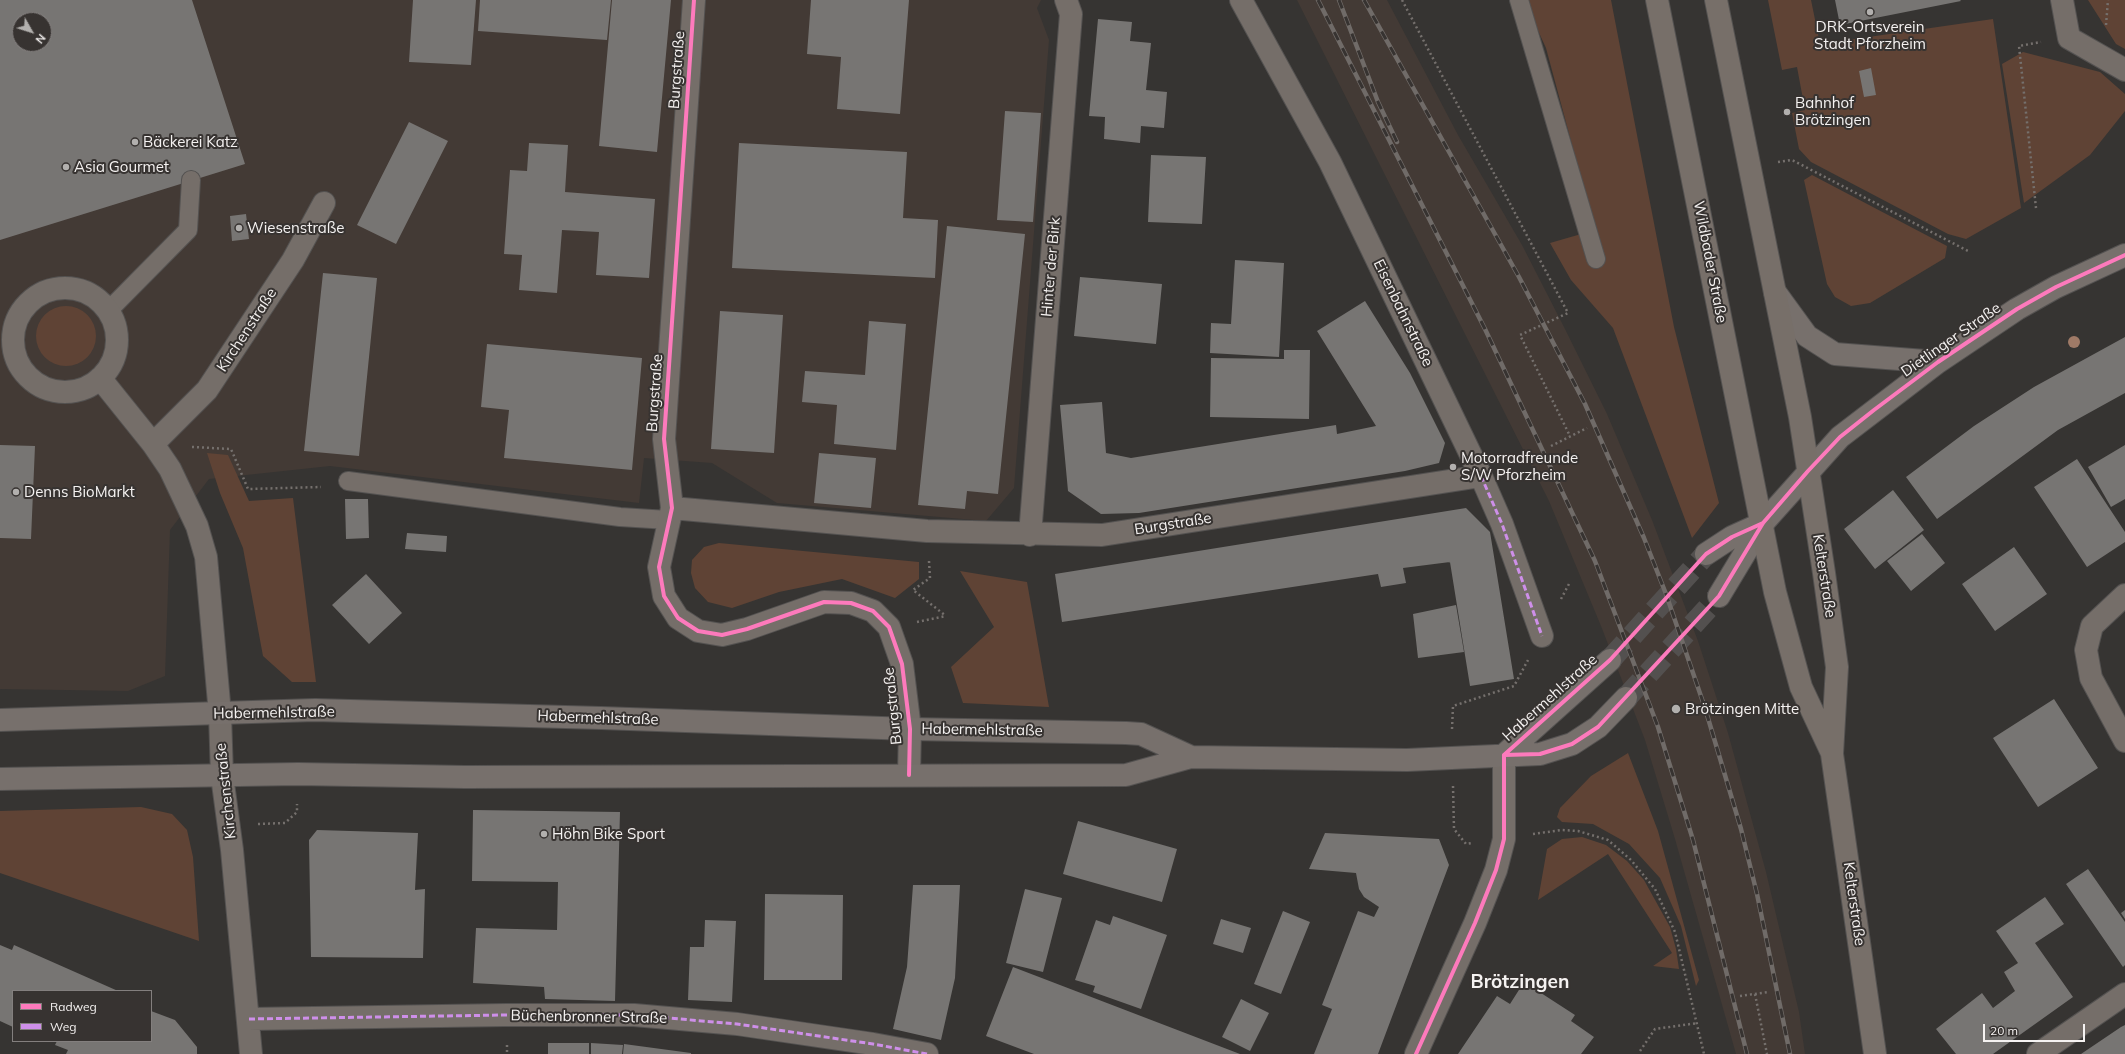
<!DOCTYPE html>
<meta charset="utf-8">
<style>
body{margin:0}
#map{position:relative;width:2125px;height:1054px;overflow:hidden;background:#363432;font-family:Mulish,sans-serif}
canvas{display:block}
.legend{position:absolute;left:12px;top:990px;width:140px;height:52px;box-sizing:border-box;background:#373331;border:1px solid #837f7e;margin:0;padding:5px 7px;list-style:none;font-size:12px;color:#f5f2f1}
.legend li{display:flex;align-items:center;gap:8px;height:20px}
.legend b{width:20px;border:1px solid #837f7e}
.north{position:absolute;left:12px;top:12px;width:40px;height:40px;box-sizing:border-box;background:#373331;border:1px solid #837f7e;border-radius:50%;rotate:129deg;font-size:11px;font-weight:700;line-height:16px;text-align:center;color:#f5f2f1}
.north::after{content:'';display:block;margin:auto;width:14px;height:18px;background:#b2b0ae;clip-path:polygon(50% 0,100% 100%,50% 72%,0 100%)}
.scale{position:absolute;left:1983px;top:1024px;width:102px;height:18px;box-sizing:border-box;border:2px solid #f5f2f1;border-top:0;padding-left:5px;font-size:12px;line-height:14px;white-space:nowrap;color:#f5f2f1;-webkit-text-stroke:3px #373331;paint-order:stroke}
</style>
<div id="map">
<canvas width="2125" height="1054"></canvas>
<ul class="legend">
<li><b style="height:5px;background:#fd7abc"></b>Radweg</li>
<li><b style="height:5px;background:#ce8fe9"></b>Weg</li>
</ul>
<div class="north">N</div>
<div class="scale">20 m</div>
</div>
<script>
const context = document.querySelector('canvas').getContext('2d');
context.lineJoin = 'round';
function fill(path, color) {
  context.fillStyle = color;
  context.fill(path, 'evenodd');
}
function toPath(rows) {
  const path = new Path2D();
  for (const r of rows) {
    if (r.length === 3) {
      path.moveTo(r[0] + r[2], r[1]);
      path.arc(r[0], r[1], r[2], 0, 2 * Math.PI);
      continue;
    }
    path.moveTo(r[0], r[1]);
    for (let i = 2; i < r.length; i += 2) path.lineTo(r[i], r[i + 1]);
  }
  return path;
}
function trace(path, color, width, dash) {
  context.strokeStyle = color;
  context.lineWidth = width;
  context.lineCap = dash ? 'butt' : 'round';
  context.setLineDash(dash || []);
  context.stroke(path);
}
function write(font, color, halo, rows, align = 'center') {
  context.font = font + ' Mulish,sans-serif';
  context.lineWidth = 4;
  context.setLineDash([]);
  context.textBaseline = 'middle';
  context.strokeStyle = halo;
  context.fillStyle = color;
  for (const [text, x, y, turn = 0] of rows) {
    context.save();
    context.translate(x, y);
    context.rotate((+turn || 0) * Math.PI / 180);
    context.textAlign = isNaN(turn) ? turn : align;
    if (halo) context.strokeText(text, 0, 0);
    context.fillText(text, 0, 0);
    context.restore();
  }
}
fill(toPath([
 [0,0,1041,0,1037,8,1049,40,1014,488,986,521,777,503,712,463,644,458,639,503,330,466,209,479,170,530,165,676,128,691,0,689],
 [20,20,44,20,44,44,20,44],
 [1297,0,1387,0,1458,135,1522,245,1565,329,1607,414,1652,520,1698,641,1728,733,1766,872,1799,1012,1805,1054,1736,1054,1675,839,1645,740,1601,626,1549,501]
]), '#433a35');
fill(toPath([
 [1524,0,1611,0,1674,327,1719,503,1692,538,1613,328,1571,280,1550,243,1595,230,1546,48],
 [1768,0,1811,0,1820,44,1993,19,2021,208,1966,239,1948,234,1811,162,1799,149,1792,113,1805,110,1797,67,1782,70],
 [2088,0,2125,0,2125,49,2116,44],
 [2023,52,2100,72,2125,94,2125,111,2090,155,2024,203,2002,64],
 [1812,175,1947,246,1945,258,1870,303,1851,306,1835,297,1827,284,1804,180],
 [66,336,30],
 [207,453,228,455,249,501,293,498,316,682,292,682,263,656,243,548,220,493],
 [719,543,919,562,919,579,895,598,842,579,779,592,732,608,708,602,695,588,691,573,692,560,704,547],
 [960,571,1027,582,1049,707,963,703,951,667,994,627],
 [1628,753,1658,831,1699,980,1696,986,1681,926,1660,878,1629,844,1593,824,1562,822,1557,817,1560,808,1591,776],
 [141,807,172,814,187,830,193,857,199,941,0,873,0,811],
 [1582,837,1606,845,1627,861,1644,880,1670,927,1676,949,1679,969,1653,966,1672,953,1608,854,1538,900,1547,849,1562,839]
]), '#5f4335');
fill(toPath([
 [0,0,192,0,245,164,0,240],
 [20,20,44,20,44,44,20,44],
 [413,0,476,0,471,65,409,62],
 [480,0,611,0,607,40,478,31],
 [612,0,671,0,657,152,599,146],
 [811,0,909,0,900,114,837,109,841,57,807,54],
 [1835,0,1960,0,1961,1,1840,25],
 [1098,19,1132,22,1130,41,1151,43,1146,90,1167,92,1164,128,1141,126,1140,143,1104,139,1105,117,1089,116],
 [1871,68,1876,95,1864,97,1859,71],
 [1005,111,1041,113,1033,222,997,220],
 [409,122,448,141,396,244,357,225],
 [529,143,568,145,565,192,655,199,649,278,596,275,599,232,562,230,557,293,519,290,522,255,504,254,510,170,527,171],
 [739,143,907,152,903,218,938,220,935,278,732,268],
 [1151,155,1206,157,1202,224,1148,222],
 [246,214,249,239,232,241,230,216],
 [947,226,1025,234,998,494,967,491,965,509,918,505],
 [1235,260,1284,263,1279,357,1210,353,1211,323,1231,324],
 [323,273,377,278,359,456,304,451],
 [1080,277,1162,284,1156,344,1074,336],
 [1365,301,1410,373,1445,443,1439,463,1405,471,1139,513,1101,514,1068,491,1060,405,1102,402,1106,453,1131,458,1336,425,1337,434,1376,426,1317,331],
 [720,311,783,315,774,453,711,449],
 [869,321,906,324,896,450,834,444,837,405,802,402,805,371,865,375],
 [2125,337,2125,393,2058,430,1937,519,1906,477,1974,426,2034,387],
 [487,344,642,358,632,470,504,458,509,410,481,407],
 [1284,350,1310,350,1309,419,1210,417,1211,358,1284,359],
 [0,445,35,446,31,539,0,538],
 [2125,445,2125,499,2111,507,2088,467],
 [819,453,876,458,871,508,814,503],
 [2077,459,2125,532,2125,542,2087,567,2034,487],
 [1893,490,1924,530,1875,569,1844,529],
 [345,499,368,499,369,538,346,539],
 [1466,508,1490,532,1514,679,1470,686,1449,556,1450,562,1403,568,1406,583,1381,587,1378,574,1062,622,1055,574],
 [407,533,447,536,446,552,405,549],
 [1922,534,1945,563,1911,591,1887,561],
 [2014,547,2047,594,1995,631,1962,584],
 [366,574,402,613,369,644,332,605],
 [1456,605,1464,652,1418,658,1413,614],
 [2054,699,2098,768,2038,807,1993,738],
 [473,810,620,812,615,1001,545,999,544,987,473,983,476,928,557,930,558,882,472,881],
 [1078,821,1177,849,1162,902,1063,874],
 [317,830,418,833,415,890,425,889,423,958,311,957,309,840],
 [1325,833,1439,839,1449,865,1378,1054,1314,1054,1332,1009,1322,1005,1358,911,1374,917,1379,907,1364,897,1359,889,1356,873,1309,869],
 [2088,869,2125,922,2125,965,2123,967,2066,884],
 [913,885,960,885,955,978,941,1040,893,1029,907,967],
 [1025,889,1062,898,1043,972,1006,963],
 [765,894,843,895,842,980,764,980],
 [2045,897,2064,924,2035,943,2073,997,1993,1054,1956,1054,1936,1029,1982,993,1993,1008,2015,991,2004,972,2018,963,1996,931],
 [2125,910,2125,919,2121,913],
 [1283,911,1310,922,1281,994,1254,984],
 [1113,916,1167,935,1141,1009,1093,992,1095,986,1075,980,1096,920,1110,925],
 [1221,919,1251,928,1243,953,1213,944],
 [705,920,736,921,732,1002,688,1000,690,947,704,947],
 [0,945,12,950,14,945,118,991,13,991,13,1027,0,1021],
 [1013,967,1240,1054,1034,1054,986,1036],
 [1524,982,1575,1015,1571,1021,1594,1037,1581,1054,1458,1054,1497,996,1510,1004],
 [1241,999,1269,1013,1250,1051,1222,1037],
 [151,1011,175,1020,197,1047,197,1054,66,1054,68,1050,55,1045,57,1041,151,1041],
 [2125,1025,2125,1054,2081,1054,2121,1027],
 [548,1043,589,1043,589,1054,548,1054],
 [591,1043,623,1045,622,1054,591,1054],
 [624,1044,691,1053,691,1054,623,1054]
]), '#777573');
trace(toPath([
 [1610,660,1706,554],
 [1626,698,1719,596]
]), '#53504f', 22, [22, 11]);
const service = toPath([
 [1519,0,1596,259],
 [108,311,188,230,191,180],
 [348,481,620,517,668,520]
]);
const minor = toPath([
 [694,0,664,439,672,508,659,567,664,596,678,618,698,631,722,635,747,629,824,602,851,603,873,611,889,627,902,664,910,729,909,775],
 [1241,0,1330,162,1481,476,1502,524,1542,636],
 [2062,0,2069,38,2125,70],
 [65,340,52],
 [100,378,153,444,170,469,197,526,206,557,220,714,222,776,232,850,251,1054],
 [153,444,207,390,293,260,324,203],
 [672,508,927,531,1102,535,1481,476],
 [1030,535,1071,14,1066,0],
 [2125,595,2092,626,2086,650,2091,678,2125,741],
 [249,1019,505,1015,634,1015,737,1024,873,1044,927,1054],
 [1416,1054,1475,923,1496,870,1504,839,1504,755],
 [2038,1054,2125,994]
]);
const secondary = toPath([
 [1775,292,1807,336,1835,354,1938,362],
 [1706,554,1732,537,1763,523],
 [1719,596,1763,523,1840,437,1938,362,2017,309,2056,287,2125,255],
 [0,720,315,710,601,718,910,729,1126,733,1141,734,1191,757],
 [1504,755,1610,660],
 [0,779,298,774,465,777,1126,775,1191,757,1407,760,1540,754,1572,744,1598,727,1626,698]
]);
const primary = toPath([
 [1657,0,1775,592,1801,687,1831,751],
 [1716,0,1800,417,1824,573,1837,667,1832,754,1875,1054]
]);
trace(service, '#545251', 20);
trace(minor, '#545251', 24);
trace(secondary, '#545251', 24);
trace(primary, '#545251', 24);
trace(toPath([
 [1402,0,1568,313,1520,335,1570,436],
 [2106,25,2108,0],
 [1778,162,1792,160,1970,252],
 [2036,208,2019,46,2041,42],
 [1551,446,1587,428],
 [192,447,231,449,248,489,321,487],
 [929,561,930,578,913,590,946,616],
 [1561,599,1570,582],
 [917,622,946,616],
 [1452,729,1453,706,1514,686,1528,660],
 [1453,786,1454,829,1466,844,1473,843],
 [258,824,285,823,297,812,297,804],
 [1533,834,1562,830,1578,831,1608,840,1631,860,1655,889,1675,932,1704,1054],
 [1755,994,1767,1054],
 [1740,996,1769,992],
 [507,1045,507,1054],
 [1640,1051,1655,1029,1698,1023]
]), '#75706d', 2.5, [2, 3]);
trace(service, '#756e69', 18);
trace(minor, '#756e69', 22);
trace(secondary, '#77706c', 22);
trace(primary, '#776f69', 22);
const rail = toPath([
 [1318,0,1485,329,1595,561,1658,727,1693,840,1747,1054],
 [1339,0,1378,102,1397,142],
 [1364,0,1519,277,1585,404,1644,538,1666,594,1705,708,1741,829,1757,894,1790,1054]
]);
trace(rail, '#706b68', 4.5);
trace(rail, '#373331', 3, [9]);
trace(toPath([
 [1481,476,1502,524,1542,636],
 [249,1019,505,1015,634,1015,737,1024,873,1044,927,1054]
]), '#ce8fe9', 3, [6, 3]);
trace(toPath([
 [694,0,664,439,672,508,659,567,664,596,678,618,698,631,722,635,747,629,824,602,851,603,873,611,889,627,902,664,910,729,909,775],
 [1504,755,1540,754,1572,744,1598,727,1719,596,1763,523,1808,471,1840,437,1874,410,1938,362,2017,309,2056,287,2125,255],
 [1504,755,1610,660,1706,554,1732,537,1763,523],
 [1416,1054,1475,923,1496,870,1504,839,1504,755]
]), '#fd7abc', 4);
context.fillStyle = '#9f7a67';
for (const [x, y] of [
 [2074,342]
]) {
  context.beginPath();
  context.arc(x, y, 6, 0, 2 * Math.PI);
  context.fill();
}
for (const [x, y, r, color] of [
 [1870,12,4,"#b2b0ae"],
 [1787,112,4,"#b2b0ae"],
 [135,142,4,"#b2b0ae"],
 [66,167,4,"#b2b0ae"],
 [239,228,4,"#b2b0ae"],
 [1453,467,4,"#b2b0ae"],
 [16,492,4,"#b2b0ae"],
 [1676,709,5,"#b2b0ae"],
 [544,834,4,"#b2b0ae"]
]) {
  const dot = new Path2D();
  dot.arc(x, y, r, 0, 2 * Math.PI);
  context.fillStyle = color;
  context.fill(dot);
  trace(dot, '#373331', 1.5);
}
write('15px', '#f5f2f1', '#373331', [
 ["DRK-Ortsverein",1870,27,"center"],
 ["Stadt Pforzheim",1870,44,"center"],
 ["Bahnhof",1795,103],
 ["Brötzingen",1795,120],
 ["Bäckerei Katz",143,142],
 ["Asia Gourmet",74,167],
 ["Wiesenstraße",247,228],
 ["Motorradfreunde",1461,458],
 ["S/W Pforzheim",1461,475],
 ["Denns BioMarkt",24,492],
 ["Brötzingen Mitte",1685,709],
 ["Höhn Bike Sport",552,834]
], 'left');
write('15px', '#f5f2f1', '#373331', [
 ["Burgstraße",677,70,-86],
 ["Wildbader Straße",1710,262,79],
 ["Hinter der Birk",1051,267,-85],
 ["Eisenbahnstraße",1403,313,64],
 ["Kirchenstraße",247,330,-57],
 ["Dietlinger Straße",1951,340,-35],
 ["Burgstraße",655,393,-86],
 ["Burgstraße",1173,524,-9],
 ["Kelterstraße",1824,576,81],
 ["Habermehlstraße",1550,698,-42],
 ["Burgstraße",893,706,-96],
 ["Habermehlstraße",274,713,-1],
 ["Habermehlstraße",598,718,2],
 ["Habermehlstraße",982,730,1],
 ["Kirchenstraße",226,791,-96],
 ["Kelterstraße",1854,904,82],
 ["Büchenbronner Straße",589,1017,1]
]);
write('bold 19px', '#f5f2f1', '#373331', [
 ["Brötzingen",1520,982]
]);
</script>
